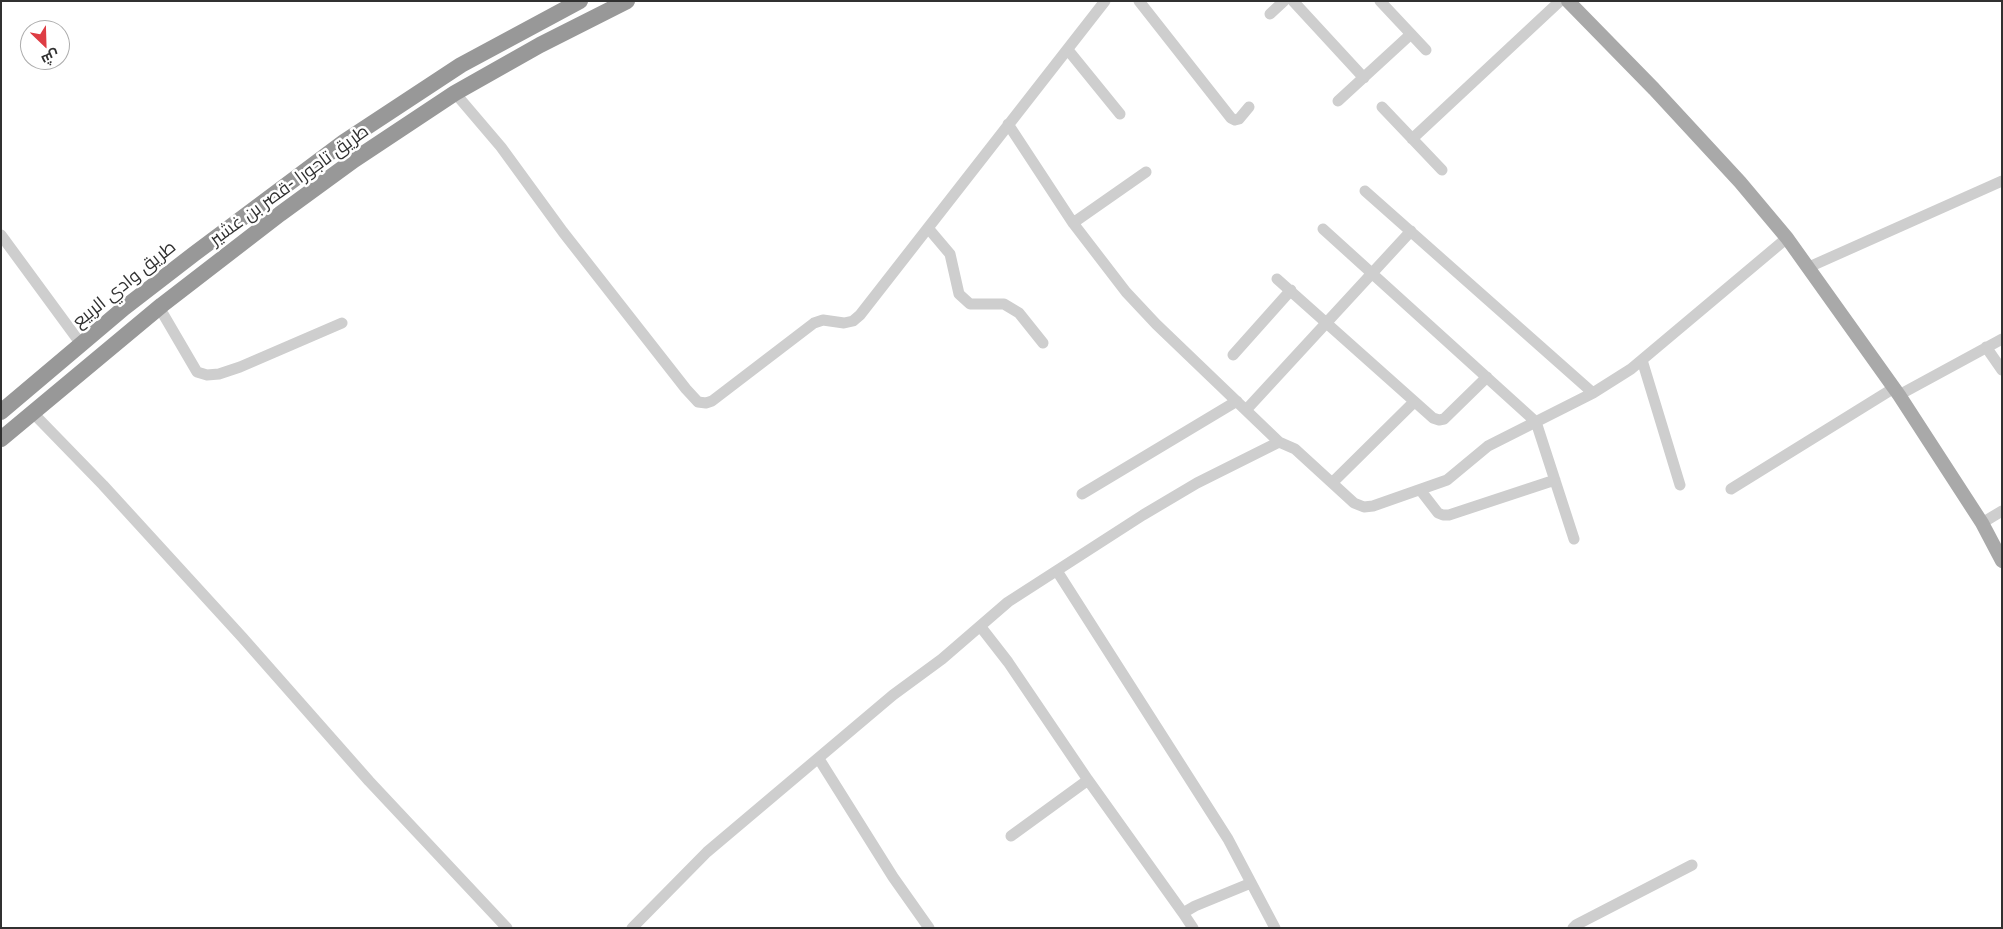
<!DOCTYPE html>
<meta charset="utf-8">
<style>
body{margin:0}
#map{position:relative;width:2003px;height:929px;overflow:hidden;background:#fff;font-family:Lato,Cairo,sans-serif}
canvas{display:block}
.frame{position:absolute;inset:0;border:2px solid #313131;pointer-events:none}
.north{position:absolute;left:20px;top:20px;width:50px;height:50px;box-sizing:border-box;background:#fff;border:1px solid #adadad;border-radius:50%;rotate:156deg;font-size:14px;font-weight:700;line-height:20px;text-align:center;color:#313131}
.north::after{content:'';display:block;margin:auto;width:18px;height:22px;background:#de3d44;clip-path:polygon(50% 0,100% 100%,50% 72%,0 100%)}
</style>
<div id="map">
<canvas width="2003" height="929"></canvas>
<div class="frame"></div>
<div class="north">ش</div>
</div>
<script>
const context = document.querySelector('canvas').getContext('2d');
context.lineJoin = 'round';
function toPath(rows) {
  const path = new Path2D();
  for (const r of rows) {
    path.moveTo(r[0], r[1]);
    for (let i = 2; i < r.length; i += 2) path.lineTo(r[i], r[i + 1]);
  }
  return path;
}
function trace(path, color, width, dash) {
  context.strokeStyle = color;
  context.lineWidth = width;
  context.lineCap = dash ? 'butt' : 'round';
  context.setLineDash(dash || []);
  context.stroke(path);
}
function write(font, color, halo, rows, align = 'center') {
  context.font = font + ' Lato,Cairo,sans-serif';
  context.lineWidth = 5;
  context.setLineDash([]);
  context.textBaseline = 'middle';
  context.strokeStyle = halo;
  context.fillStyle = color;
  for (const [text, x, y, turn = 0] of rows) {
    context.save();
    context.translate(x, y);
    context.rotate((+turn || 0) * Math.PI / 180);
    context.textAlign = isNaN(turn) ? turn : align;
    if (halo) context.strokeText(text, 0, 0);
    context.fillText(text, 0, 0);
    context.restore();
  }
}
trace(toPath([
 [1139,1,1231,118,1235,120,1239,119,1249,107],
 [1293,1,1364,78],
 [1380,1,1426,50],
 [1270,14,1284,1],
 [1068,50,1120,114],
 [455,93,501,147,563,232,686,389,698,402,706,403,712,401,814,323,823,320,844,323,853,321,860,315,1105,1],
 [1338,101,1411,34],
 [1382,107,1442,170],
 [1008,124,1073,223,1126,292,1156,324,1279,442,1295,449,1354,503,1364,507,1373,506,1447,480,1488,446,1593,393,1631,369,1787,238],
 [1412,139,1560,1],
 [1365,191,1593,393],
 [1073,223,1146,172],
 [928,228,950,254,959,294,970,304,1004,304,1019,313,1043,343],
 [1323,229,1536,422,1574,539],
 [1,235,81,344],
 [1809,267,2002,181],
 [1277,279,1433,418,1439,420,1444,419,1487,377],
 [159,307,197,372,207,375,219,374,240,367,342,323],
 [1986,347,2002,370],
 [1233,355,1291,290],
 [1642,360,1680,485],
 [1899,395,2002,339],
 [1246,410,1411,231],
 [33,413,103,485,242,637,369,781,507,928],
 [1332,483,1414,402],
 [1731,489,1894,388],
 [1421,491,1438,513,1443,515,1449,515,1555,480],
 [1082,494,1237,401],
 [1982,523,2002,511],
 [1057,571,1228,839,1275,928],
 [980,626,1008,662,1088,780,1183,913,1195,906,1251,883],
 [819,759,893,877,929,928],
 [1011,836,1088,780],
 [1183,913,1193,928],
 [632,928,707,852,893,695,942,659,1008,602,1143,515,1197,483,1279,442],
 [1573,928,1576,925,1692,865]
]), '#cecece', 11);
trace(toPath([
 [1568,1,1654,89,1740,182,1787,238,1899,395,1982,523,2002,561]
]), '#a9a9a9', 14);
trace(toPath([
 [1,412,124,308,194,254,344,142,461,65,580,1],
 [1,439,162,305,280,214,354,160,455,93,540,45,627,1]
]), '#989898', 16);
write('18px', '#313131', '#fff', [
 ["طريق تاجورا -قصر بن غشير",289,185,-36],
 ["طريق وادي الربيع",124,284,-39]
]);
</script>
